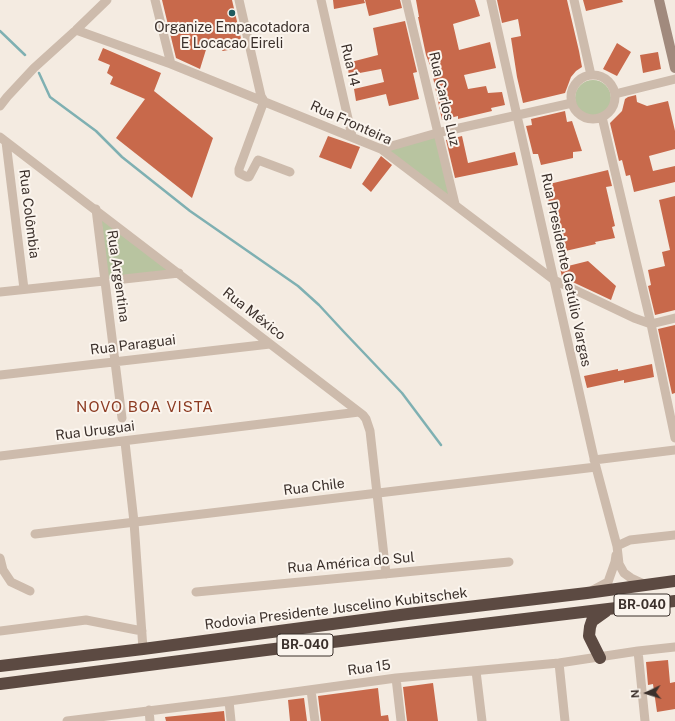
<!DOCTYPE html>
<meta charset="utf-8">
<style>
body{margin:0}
#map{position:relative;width:675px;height:721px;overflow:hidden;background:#f4ebe1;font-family:"Public Sans",sans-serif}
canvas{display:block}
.north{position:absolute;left:627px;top:673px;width:40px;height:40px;-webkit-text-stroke:3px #fbf5ee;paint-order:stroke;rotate:266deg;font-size:11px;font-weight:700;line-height:16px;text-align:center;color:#3b302b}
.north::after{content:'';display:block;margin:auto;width:14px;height:18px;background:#3b302b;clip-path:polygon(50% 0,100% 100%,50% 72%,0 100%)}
</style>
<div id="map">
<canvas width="675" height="721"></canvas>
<div class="north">N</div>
</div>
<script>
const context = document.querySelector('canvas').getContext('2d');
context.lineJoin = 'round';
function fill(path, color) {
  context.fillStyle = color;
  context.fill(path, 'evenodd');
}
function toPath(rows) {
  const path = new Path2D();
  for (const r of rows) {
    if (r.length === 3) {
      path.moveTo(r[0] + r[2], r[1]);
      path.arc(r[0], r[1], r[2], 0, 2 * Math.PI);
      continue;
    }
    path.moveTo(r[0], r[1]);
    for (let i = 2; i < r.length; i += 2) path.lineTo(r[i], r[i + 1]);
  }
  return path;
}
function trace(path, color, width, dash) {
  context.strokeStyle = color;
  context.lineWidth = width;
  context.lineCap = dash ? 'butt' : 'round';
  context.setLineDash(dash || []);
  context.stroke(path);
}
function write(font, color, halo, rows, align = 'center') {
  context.font = font + ' "Public Sans",sans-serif';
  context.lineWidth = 4;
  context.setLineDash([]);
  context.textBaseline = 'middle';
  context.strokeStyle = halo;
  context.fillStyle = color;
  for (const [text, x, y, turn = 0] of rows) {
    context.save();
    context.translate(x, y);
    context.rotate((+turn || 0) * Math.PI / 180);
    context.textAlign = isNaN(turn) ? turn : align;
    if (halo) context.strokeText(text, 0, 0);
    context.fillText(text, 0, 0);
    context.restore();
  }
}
fill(toPath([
 [593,98,18],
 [437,133,455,204,381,149],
 [101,217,169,271,108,279]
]), '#b8c4a0');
trace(toPath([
 [0,31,25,55],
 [39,73,50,97,96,131,122,157,190,211,298,286,319,305,344,332,402,393,441,445]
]), '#7fb0b2', 2.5);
fill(toPath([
 [162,0,232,0,243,47,223,51,209,40,200,69,176,58],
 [333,0,364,0,365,3,334,9],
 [365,0,400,0,402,8,369,16],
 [416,0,475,0,480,16,453,24,459,50,490,42,496,68,464,75,468,89,486,86,488,93,502,92,505,105,491,108,492,111,458,119,458,116,442,120,431,68,426,55,418,17,419,17],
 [497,0,567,0,579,51,582,67,576,71,571,77,565,93,523,103,517,77,511,38,521,36,518,19,502,23],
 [583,0,622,0,623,2,586,11],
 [405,21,417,72,413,73,419,99,389,106,386,94,356,101,354,89,384,82,381,69,349,75,347,63,378,55,373,28],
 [617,43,631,52,617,76,603,69],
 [103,48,161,73,154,91,213,138,192,198,116,138,145,99,110,84,113,77,107,73,110,65,98,60],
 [658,52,661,69,643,73,640,55],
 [636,95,637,102,647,106,668,101,675,131,675,149,649,156,653,171,675,166,675,182,634,192,630,175,626,176,622,160,619,161,610,123,622,111,625,99,628,97],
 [565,111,567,122,572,121,582,151,573,152,573,158,541,165,538,154,533,154,526,126,532,125,531,119],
 [328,136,360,147,351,169,319,157],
 [462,136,468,163,515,152,518,165,455,178,446,140],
 [381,156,392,165,371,192,362,184],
 [608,170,612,186,606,187,615,226,612,227,615,238,595,242,596,244,561,252,558,240,561,239,554,210,551,211,545,185],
 [675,196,675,310,655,315,648,286,651,285,648,270,665,266,662,252,670,250,659,200],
 [588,261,616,286,611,300,562,277,560,268],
 [675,325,675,393,672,394,658,329],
 [652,364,654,377,624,383,624,380,587,388,584,376,618,369,618,371],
 [668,660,670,683,675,682,675,709,657,712,653,684,648,685,646,662],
 [433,683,438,721,407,721,403,687],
 [378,688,381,716,388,715,389,721,321,721,318,696],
 [304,698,307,721,290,721,288,700],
 [224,711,225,721,166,721,165,717]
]), '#c8694b');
trace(toPath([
 [155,0,171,64],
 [239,0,261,96,264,101,239,169,239,173,247,177,249,177,258,160,290,172],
 [321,0,352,136],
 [406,0,455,204],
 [491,0,596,467,617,546,619,564,624,573,631,578,644,584],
 [574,0,591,75],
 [76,30,171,64,381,149,554,280,634,318,651,324,675,318],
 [593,97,22],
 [615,94,675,79],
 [0,106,7,97,34,68,76,30,107,0],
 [602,117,651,324,675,438],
 [0,137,363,415,366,419,370,431,386,574],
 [6,142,24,289],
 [381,149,437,133,572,103],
 [96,209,122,418],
 [124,279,179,273],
 [0,292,104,281],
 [0,375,270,344],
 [125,442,134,522,143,649],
 [0,456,359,412],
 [594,460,675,450],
 [35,534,596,467],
 [617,546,630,540,675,535],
 [0,558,3,570,11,582,30,591],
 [593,590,608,582,615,562,616,555],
 [196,592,509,562],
 [0,631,86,620,142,631],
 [638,651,645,721],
 [559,663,565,721],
 [476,671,482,721],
 [396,678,401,721],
 [311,690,315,721],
 [229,701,231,721],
 [149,710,150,721],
 [67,721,229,701,396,678,559,663,638,651,675,647]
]), '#cdbbac', 9);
trace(toPath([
 [659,0,675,68]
]), '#a18a7d', 10);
trace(toPath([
 [600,658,589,636,590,627,592,621,606,611],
 [0,666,143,649,408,614,587,593,675,581],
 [0,684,266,650,675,601]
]), '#5c4a42', 12);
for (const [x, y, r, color] of [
 [232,13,4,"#1f5a5e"]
]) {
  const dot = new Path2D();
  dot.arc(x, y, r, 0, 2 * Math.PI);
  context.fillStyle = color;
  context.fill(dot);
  trace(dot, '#fbf5ee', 1.5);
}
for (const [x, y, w] of [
 [642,605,56],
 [305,645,56]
]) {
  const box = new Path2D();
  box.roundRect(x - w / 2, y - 11, w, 22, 3);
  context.fillStyle = '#fbf5ee';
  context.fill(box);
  trace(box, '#3b302b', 1);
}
write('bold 13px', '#3b302b', null, [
 ["BR-040",642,605],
 ["BR-040",305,645]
]);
write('14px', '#3b302b', '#fbf5ee', [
 ["Organize Empacotadora",232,28],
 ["E Locacao Eireli",232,44]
]);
write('14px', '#3b302b', '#fbf5ee', [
 ["Rua 14",350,65,77],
 ["Rua Carlos Luz",444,99,77],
 ["Rua Fronteira",351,123,24],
 ["Rua Colômbia",29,214,83],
 ["Rua Presidente Getúlio Vargas",566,270,78],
 ["Rua Argentina",118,276,82],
 ["Rua México",254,314,38],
 ["Rua Paraguai",133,345,-7],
 ["Rua Uruguai",95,431,-7],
 ["Rua Chile",314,487,-7],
 ["Rua América do Sul",351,563,-5],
 ["Rodovia Presidente Juscelino Kubitschek",336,609,-7],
 ["Rua 15",369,668,-8]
]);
context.letterSpacing = '1px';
write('15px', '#8c3b22', '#fbf5ee', [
 ["NOVO BOA VISTA",145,407]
]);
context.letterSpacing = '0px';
</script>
